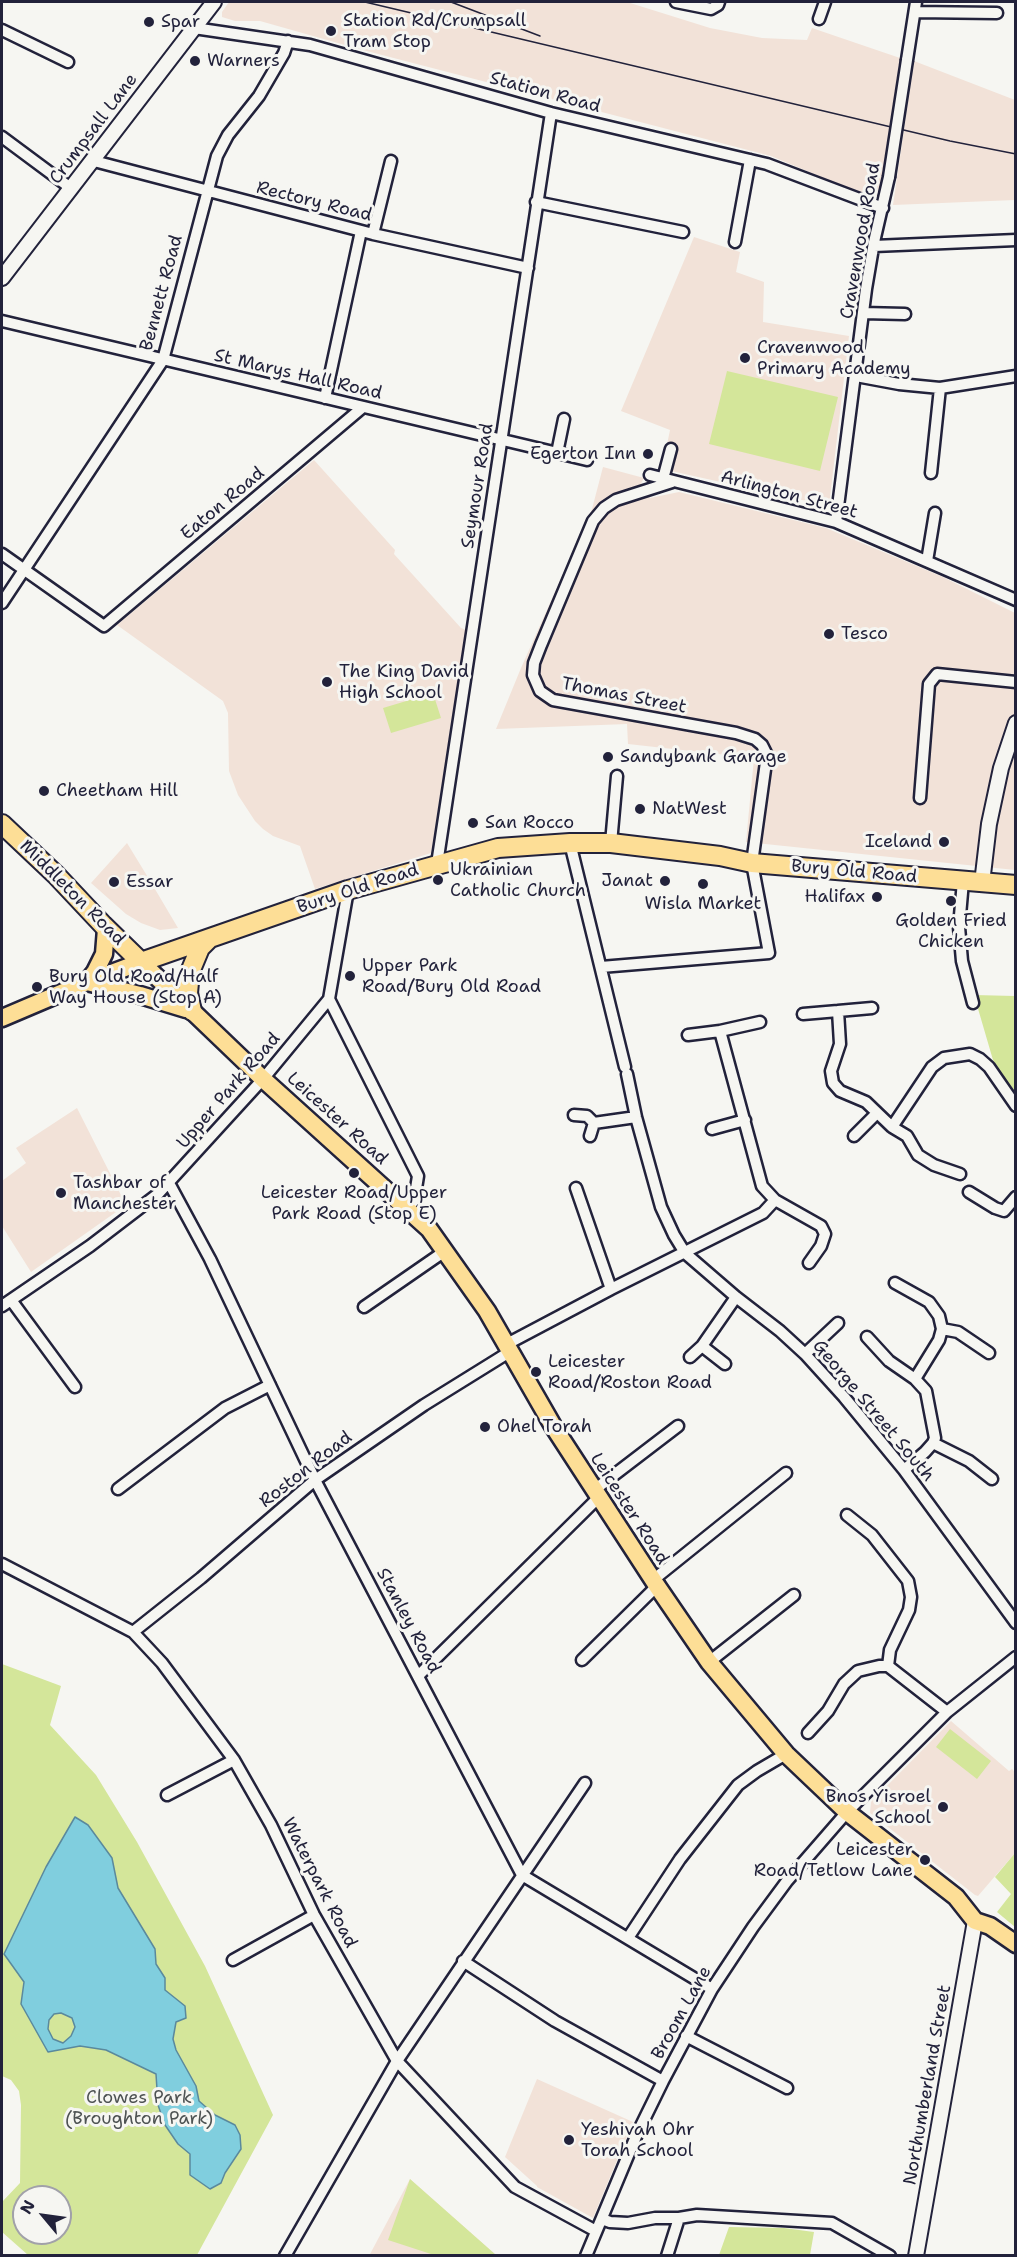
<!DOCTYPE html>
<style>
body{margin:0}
#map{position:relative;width:1017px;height:2257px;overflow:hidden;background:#f6f6f2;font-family:"Shantell Sans",sans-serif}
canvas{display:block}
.frame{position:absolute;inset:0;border:3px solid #22223b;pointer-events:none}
.north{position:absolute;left:12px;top:2185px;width:60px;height:60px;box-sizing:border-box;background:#f6f6f2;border:2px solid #a1a1a9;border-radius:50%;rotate:299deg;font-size:16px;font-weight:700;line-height:24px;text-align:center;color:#22223b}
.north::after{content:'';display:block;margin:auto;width:21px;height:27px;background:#22223b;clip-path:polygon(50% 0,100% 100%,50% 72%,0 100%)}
</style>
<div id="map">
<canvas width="1017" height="2257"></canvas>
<div class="frame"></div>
<div class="north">N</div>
</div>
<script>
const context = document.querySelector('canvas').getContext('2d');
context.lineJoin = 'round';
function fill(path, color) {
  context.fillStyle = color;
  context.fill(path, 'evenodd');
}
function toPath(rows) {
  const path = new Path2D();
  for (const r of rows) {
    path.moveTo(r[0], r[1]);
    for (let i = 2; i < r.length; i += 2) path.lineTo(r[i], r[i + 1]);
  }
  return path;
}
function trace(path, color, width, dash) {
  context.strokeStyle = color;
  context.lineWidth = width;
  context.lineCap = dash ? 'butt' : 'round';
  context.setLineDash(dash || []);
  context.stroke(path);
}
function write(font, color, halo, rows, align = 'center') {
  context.font = font + ' "Shantell Sans",sans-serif';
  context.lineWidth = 6;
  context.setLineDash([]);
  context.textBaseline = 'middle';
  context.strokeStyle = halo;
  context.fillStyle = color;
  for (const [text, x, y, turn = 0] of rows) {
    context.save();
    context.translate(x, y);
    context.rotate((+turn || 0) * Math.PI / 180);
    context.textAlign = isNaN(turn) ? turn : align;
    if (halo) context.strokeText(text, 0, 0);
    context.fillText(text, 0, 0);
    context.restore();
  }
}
fill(toPath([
 [229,2,627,2,710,28,762,38,807,40,812,28,900,58,883,176,876,197,871,198,771,156,359,49,260,21,235,21,222,17,222,12],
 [914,61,1015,100,1015,200,893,205],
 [694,237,740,252,736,272,764,282,763,322,849,336,829,506,662,469,670,430,621,411],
 [314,460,395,550,394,554,461,628,466,630,431,853,315,889,300,846,273,836,263,829,255,821,238,795,229,771,228,713,223,701,117,625],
 [603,467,644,478,639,487,650,498,679,492,826,528,943,577,1015,613,1015,870,746,842,754,758,628,744,627,724,496,729,521,668,592,509],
 [127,843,149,879,178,928,160,930,141,923,126,914,91,883],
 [77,1108,126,1205,31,1272,2,1226,2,1181,26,1163,16,1148],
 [951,1721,1009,1771,1012,1769,1015,1772,1015,1853,978,1896,975,1895,870,1813,871,1802],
 [537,2079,633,2122,593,2218,537,2187,537,2186,505,2157],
 [410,2179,496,2255,369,2256]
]), '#f2e2d8');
fill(toPath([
 [727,371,838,397,820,471,709,444],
 [433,693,441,718,391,733,383,708],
 [974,995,1015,996,1015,1093,993,1060],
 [2,1664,61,1686,50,1725,96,1775,137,1842,205,1966,273,2115,197,2255,28,2255,2,2232,2,2202,20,2183,21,2105,19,2091,11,2080,2,2076],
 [24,2197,60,2197,60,2233,24,2233],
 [950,1729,991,1761,977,1779,936,1747],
 [1015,1853,1015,1927,997,1912,1011,1894,995,1877],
 [410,2179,496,2255,434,2255,388,2240],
 [729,2227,784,2228,814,2232,810,2255,719,2255]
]), '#d4e69a');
const water = toPath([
 [75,1817,88,1825,112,1858,118,1888,155,1949,156,1964,165,1978,165,1990,185,2006,186,2018,176,2022,173,2039,176,2050,196,2086,199,2101,215,2115,235,2125,240,2135,241,2149,225,2173,221,2183,210,2189,190,2175,190,2154,178,2144,165,2125,158,2105,156,2074,106,2050,80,2046,48,2052,21,2004,24,1982,4,1954,46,1867,75,1817],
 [61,2013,72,2018,75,2027,71,2036,63,2043,53,2039,48,2029,49,2020,54,2014,61,2013]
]);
fill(water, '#80cede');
trace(water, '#5a899d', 1.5);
const street = toPath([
 [676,2,711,9,718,5,719,2],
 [915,12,997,13],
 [819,19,825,2],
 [194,28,310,45,551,113,767,164,883,208],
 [2,30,68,62],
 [907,60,916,2],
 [2,137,72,189],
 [94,161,373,234,528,268],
 [536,202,683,232],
 [373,234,391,161],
 [735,242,750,160],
 [874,246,1016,240],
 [863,313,905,314],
 [2,321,587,460],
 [856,376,899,384,940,388,1016,376],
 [325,398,361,231],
 [557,453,564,419],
 [931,473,940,388],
 [650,475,836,522,1016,600],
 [663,479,671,449],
 [836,522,866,289,874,242,889,177],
 [2,554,104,626,363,407],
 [927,561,935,513],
 [2,603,163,360,217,156,228,135,259,96,284,53,288,41],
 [920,798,929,684,937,674,1016,682],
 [570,843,625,1067],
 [611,843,617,776],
 [437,864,551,113],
 [963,881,959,927,962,961,973,1003],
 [601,967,769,953,752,863,767,755,762,745,755,739,736,733,553,700,540,691,533,675,534,663,541,645,593,521,604,508,616,500,672,482],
 [329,999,418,1176,414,1201,407,1208],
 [838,1011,872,1008],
 [803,1014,838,1011,840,1044,831,1071,833,1083,840,1091,866,1102,892,1127],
 [760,1022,720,1031,762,1186,775,1200,821,1226,825,1234,821,1246,809,1263],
 [688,1035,720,1031],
 [627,1074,636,1117,661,1207,674,1235,685,1253,736,1297,780,1331,805,1354,844,1397,904,1470,1016,1623],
 [574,1115,587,1116,594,1123,636,1117],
 [712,1129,745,1120],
 [590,1136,594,1123],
 [854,1136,877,1113],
 [960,1174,934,1165,918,1155,907,1136,892,1127,932,1067,944,1058,970,1054,980,1059,989,1067,1016,1106],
 [169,1183,210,1259,315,1480,522,1875,712,1989],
 [576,1188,611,1289],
 [969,1192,995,1208,1004,1211,1016,1197],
 [895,1283,929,1302,939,1316,942,1329,939,1340,915,1379,926,1391,935,1438,933,1443,925,1452,904,1470],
 [11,1300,75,1387],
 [2,1306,90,1246,158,1194,263,1079,329,999,348,890],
 [364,1307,445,1251],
 [942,1329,958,1332,989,1353],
 [867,1337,889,1361,915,1379],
 [507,1344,611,1289,763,1213,775,1200],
 [805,1354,838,1323],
 [690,1357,702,1346],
 [725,1364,702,1346,736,1297],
 [933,1443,969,1461,992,1479],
 [118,1489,225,1408,270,1385],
 [593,1491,678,1426],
 [847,1515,872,1535,908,1581,911,1597,909,1610,890,1650,888,1666,947,1712],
 [2,1564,133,1632,162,1663,234,1760,271,1825,314,1915,397,2061,515,2187,596,2231],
 [653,1580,786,1473],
 [133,1632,201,1578,315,1480,424,1405,511,1351],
 [582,1660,657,1586],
 [709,1662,794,1595],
 [418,1676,598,1498],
 [808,1733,828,1711,844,1684,858,1671,879,1666,888,1666],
 [167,1795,234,1760],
 [628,1938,680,1859,738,1785,757,1771,786,1754],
 [233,1960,314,1915],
 [463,1961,555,2021,663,2081],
 [686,2036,787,2088],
 [602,2219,610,2222,628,2223,655,2218,679,2218,697,2215,832,2223,890,2256],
 [285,2256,397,2061,585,1783],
 [586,2256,637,2134,663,2081,712,1989,753,1927,787,1881,847,1812,947,1712,1016,1657],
 [667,2256,679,2218]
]);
const secondary = toPath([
 [2,278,214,2],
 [982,883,989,824,1001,768,1016,723],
 [916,2256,975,1921]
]);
const primary = toPath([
 [87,982,140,995,186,1009],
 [87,982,95,972,104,954,106,929],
 [2,1018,82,984,141,962,263,1079,429,1229,487,1311,553,1426,657,1586,709,1662,786,1754,847,1812,956,1897,975,1921,990,1926,1016,1944]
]);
const highway = toPath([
 [2,824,56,875,103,925,141,962,348,890,498,848,570,843,611,843,720,856,752,863,1016,885],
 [192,1011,188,993,190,972,200,948,209,939]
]);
trace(street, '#22223b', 15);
trace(secondary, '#22223b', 18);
trace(primary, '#22223b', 21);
trace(highway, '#22223b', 22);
trace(street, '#f6f6f2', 10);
trace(secondary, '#f6f6f2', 14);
trace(primary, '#fdde96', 16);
trace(highway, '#fdde96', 18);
trace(toPath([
 [365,2,950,141,1016,154],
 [451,2,540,36]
]), '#22223b', 1.5);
const streetBridge = toPath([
 [889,177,907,60]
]);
trace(streetBridge, '#22223b', 15, []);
trace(streetBridge, '#f6f6f2', 10);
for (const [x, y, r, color] of [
 [149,22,6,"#22223b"],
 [331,31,6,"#22223b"],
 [195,61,6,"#22223b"],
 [745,358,6,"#22223b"],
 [648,454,6,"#22223b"],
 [829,634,6,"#22223b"],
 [327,682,6,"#22223b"],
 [608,757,6,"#22223b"],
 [44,791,6,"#22223b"],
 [640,809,6,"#22223b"],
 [473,823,6,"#22223b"],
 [944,842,6,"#22223b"],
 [438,880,6,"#22223b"],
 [665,881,6,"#22223b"],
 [114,882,6,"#22223b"],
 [703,884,6,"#22223b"],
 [877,897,6,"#22223b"],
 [951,901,6,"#22223b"],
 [350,976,6,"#22223b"],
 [37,987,6,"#22223b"],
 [354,1173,6,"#22223b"],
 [61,1193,6,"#22223b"],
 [536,1372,6,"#22223b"],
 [485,1427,6,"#22223b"],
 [943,1807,6,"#22223b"],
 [925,1860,6,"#22223b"],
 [569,2140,6,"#22223b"]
]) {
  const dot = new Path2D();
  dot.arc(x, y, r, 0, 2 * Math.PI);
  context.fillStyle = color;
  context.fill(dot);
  trace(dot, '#f6f6f2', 2);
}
write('18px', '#22223b', '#f6f6f2', [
 ["Station Rd/Crumpsall",343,21],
 ["Tram Stop",343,42],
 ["Spar",161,22],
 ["Warners",207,61],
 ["Cravenwood",757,348],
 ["Primary Academy",757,369],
 ["Egerton Inn",636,454,"right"],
 ["Tesco",841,634],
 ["The King David",339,672],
 ["High School",339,693],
 ["Sandybank Garage",620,757],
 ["Cheetham Hill",56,791],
 ["NatWest",652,809],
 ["San Rocco",485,823],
 ["Iceland",932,842,"right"],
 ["Ukrainian",450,870],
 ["Catholic Church",450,891],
 ["Janat",653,881,"right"],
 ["Essar",126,882],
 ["Halifax",865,897,"right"],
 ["Wisla Market",703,904,"center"],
 ["Golden Fried",951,921,"center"],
 ["Chicken",951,942,"center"],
 ["Upper Park",362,966],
 ["Road/Bury Old Road",362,987],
 ["Bury Old Road/Half",49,977],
 ["Way House (Stop A)",49,998],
 ["Tashbar of",73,1183],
 ["Manchester",73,1204],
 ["Leicester Road/Upper",354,1193,"center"],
 ["Park Road (Stop E)",354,1214,"center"],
 ["Leicester",548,1362],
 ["Road/Roston Road",548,1383],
 ["Ohel Torah",497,1427],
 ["Bnos Yisroel",931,1797,"right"],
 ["School",931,1818,"right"],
 ["Leicester",913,1850,"right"],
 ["Road/Tetlow Lane",913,1871,"right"],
 ["Yeshivah Ohr",581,2130],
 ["Torah School",581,2151]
], 'left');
write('18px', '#22223b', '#f6f6f2', [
 ["Station Road",545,93,15],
 ["Crumpsall Lane",94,129,-53],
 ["Rectory Road",314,202,14],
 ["Cravenwood Road",861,241,-80],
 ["Bennett Road",162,293,-75],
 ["St Marys Hall Road",298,375,13],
 ["Seymour Road",478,486,-81],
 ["Arlington Street",789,495,15],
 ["Eaton Road",223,504,-40],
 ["Thomas Street",624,696,11],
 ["Bury Old Road",854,872,5],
 ["Bury Old Road",358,889,-18],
 ["Middleton Road",72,893,45],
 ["Upper Park Road",229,1091,-49],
 ["Leicester Road",337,1119,42],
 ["George Street South",873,1411,50],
 ["Roston Road",306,1470,-38],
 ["Leicester Road",629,1509,57],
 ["Stanley Road",408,1621,62],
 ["Waterpark Road",319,1883,63],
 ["Broom Lane",682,2013,-61],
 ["Northumberland Street",928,2085,-80]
]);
write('18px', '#4e5353', '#f6f6f2', [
 ["Clowes Park",139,2098],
 ["(Broughton Park)",139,2119]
]);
</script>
